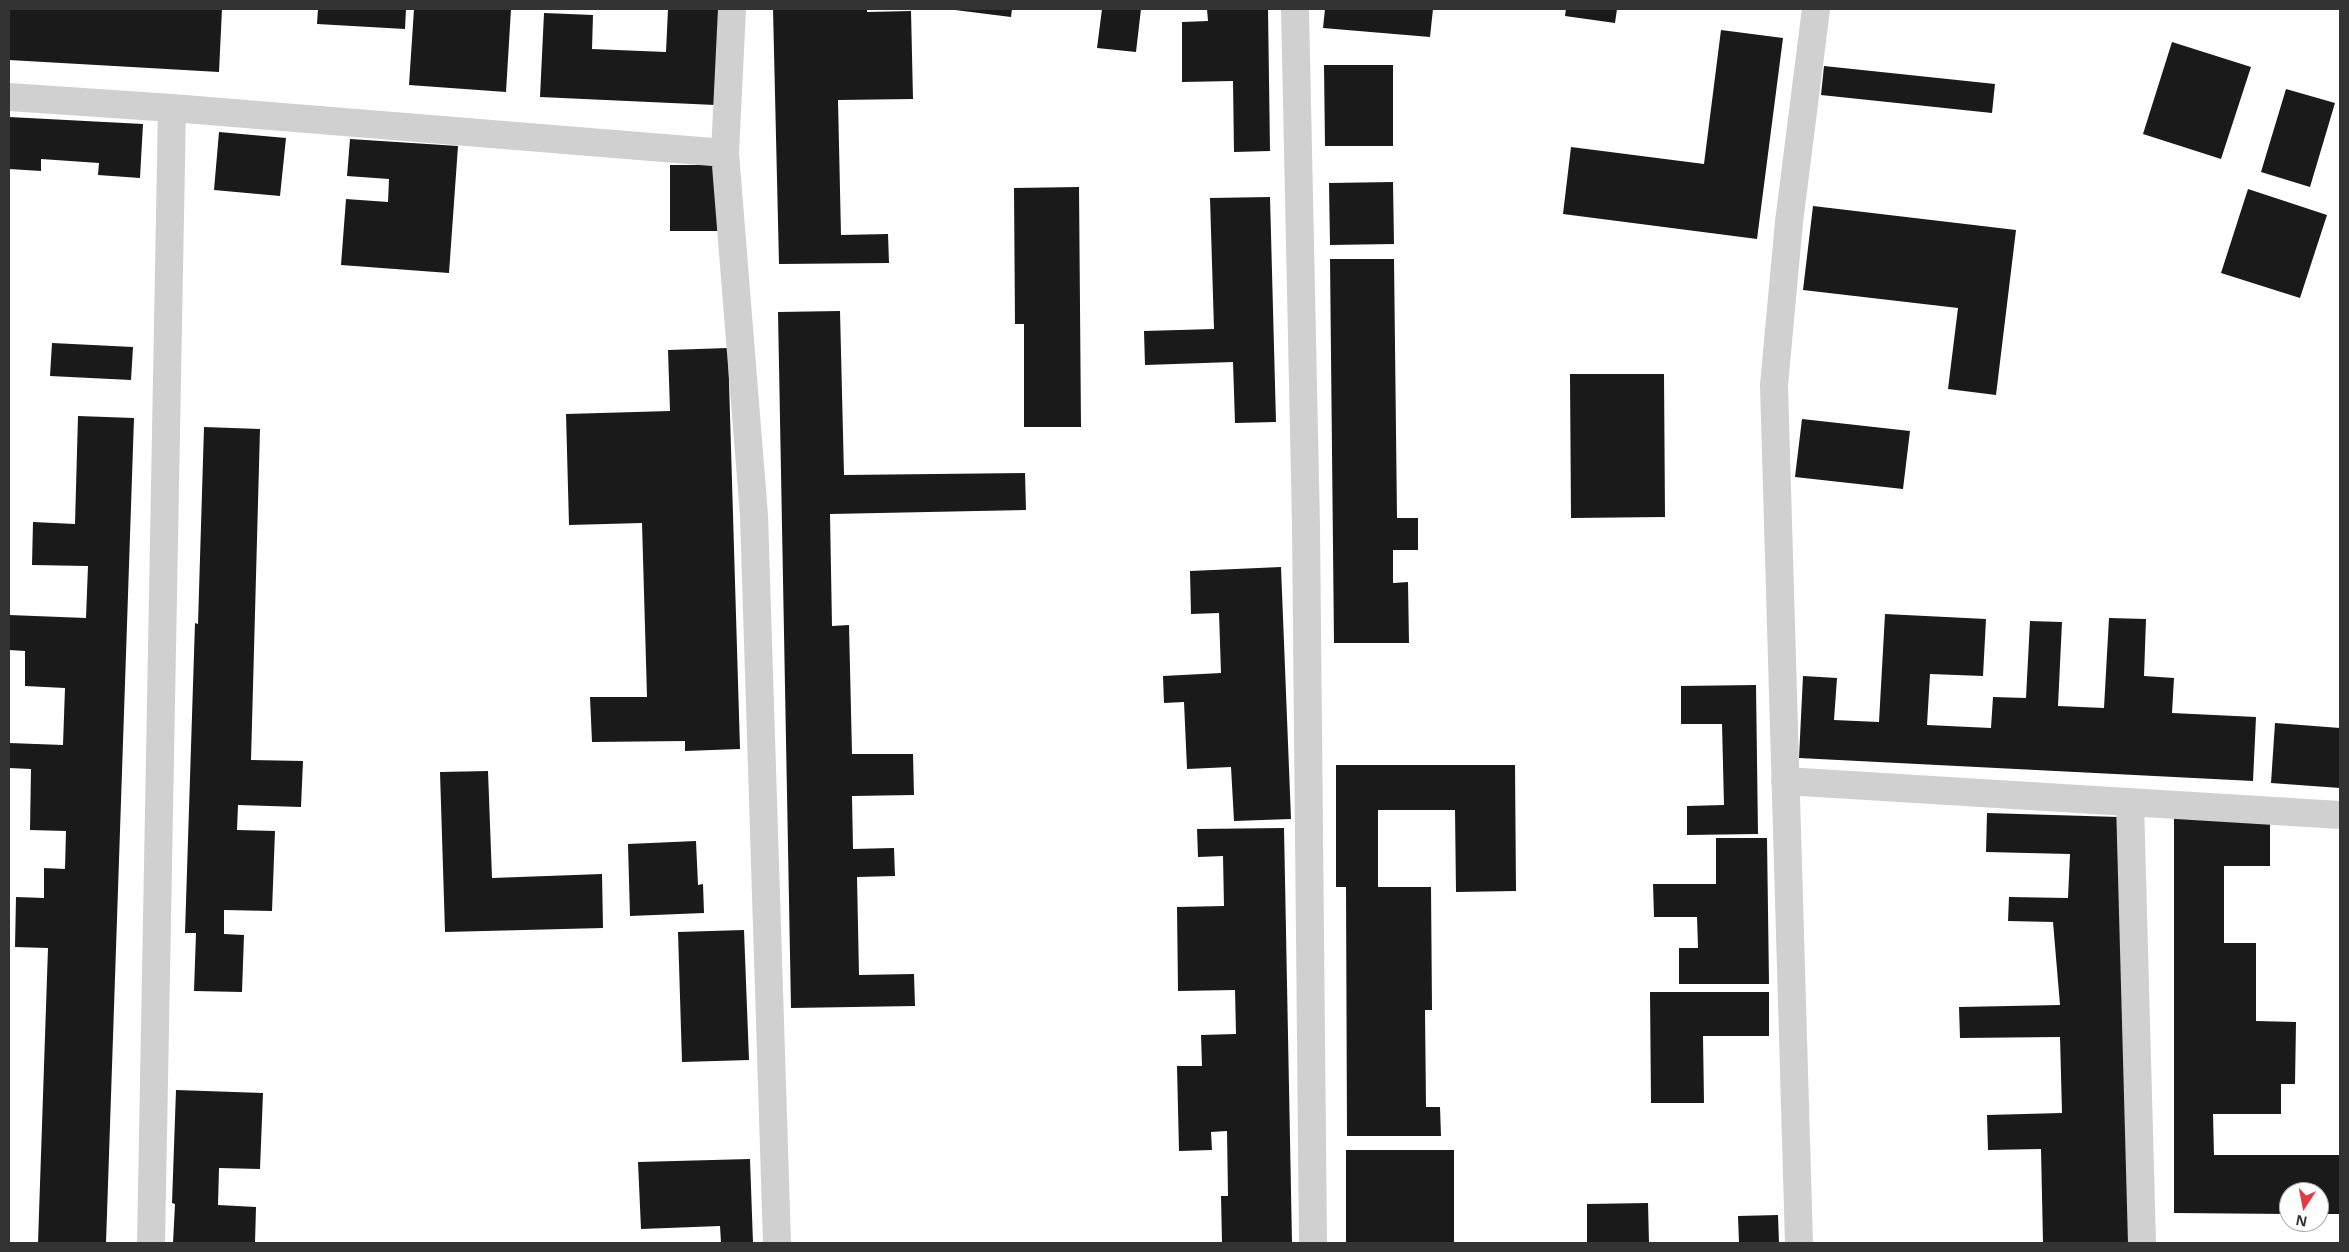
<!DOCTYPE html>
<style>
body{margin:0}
#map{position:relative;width:2349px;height:1252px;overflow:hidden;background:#fff;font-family:"Open Sans",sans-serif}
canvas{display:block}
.frame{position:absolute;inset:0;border:10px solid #333;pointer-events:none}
.north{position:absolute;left:2279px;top:1182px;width:50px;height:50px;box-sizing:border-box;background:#fff;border:1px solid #adadad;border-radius:50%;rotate:191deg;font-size:14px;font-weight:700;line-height:20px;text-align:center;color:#333}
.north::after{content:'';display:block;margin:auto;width:18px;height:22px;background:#e63946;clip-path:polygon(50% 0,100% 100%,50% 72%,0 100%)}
</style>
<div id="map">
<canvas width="2349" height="1252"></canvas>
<div class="frame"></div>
<div class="north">N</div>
</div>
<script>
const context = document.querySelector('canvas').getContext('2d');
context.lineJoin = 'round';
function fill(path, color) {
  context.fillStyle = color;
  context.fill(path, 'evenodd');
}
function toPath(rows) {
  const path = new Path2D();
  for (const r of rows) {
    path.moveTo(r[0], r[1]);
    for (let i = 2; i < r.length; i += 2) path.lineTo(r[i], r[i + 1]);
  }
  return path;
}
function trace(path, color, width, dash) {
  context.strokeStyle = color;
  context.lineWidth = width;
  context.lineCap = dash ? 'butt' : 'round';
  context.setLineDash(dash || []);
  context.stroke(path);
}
fill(toPath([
 [9,9,222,9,219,72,9,60],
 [318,9,406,9,405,29,317,24],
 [414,9,511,9,506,92,409,85],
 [668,9,720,9,715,105,540,97,544,13,593,15,592,49,666,52],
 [773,9,867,9,867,12,911,11,913,99,838,100,841,235,888,234,889,263,779,264],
 [947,9,1012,9,1011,17],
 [1102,9,1141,9,1136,52,1097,48],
 [1207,9,1268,9,1270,151,1234,152,1233,81,1182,82,1182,22,1208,21],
 [1325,9,1433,9,1430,37,1323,28],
 [1566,9,1617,9,1615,23,1565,16],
 [1721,30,1783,38,1757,239,1563,214,1571,147,1704,164],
 [2172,42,2251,67,2221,159,2143,134],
 [1324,65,1393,65,1393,146,1325,146],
 [1824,66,1995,84,1992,113,1821,95],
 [2286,89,2335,103,2310,187,2261,172],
 [9,117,143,124,140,178,98,175,99,163,41,159,41,171,9,169],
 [219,132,286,138,280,196,214,190],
 [350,139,458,146,449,273,341,265,346,199,388,202,389,179,347,176],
 [670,165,720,165,720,231,670,231],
 [1393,182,1394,244,1330,245,1329,183],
 [1079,187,1081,427,1024,427,1024,324,1015,324,1014,188],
 [2248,189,2327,215,2300,298,2221,273],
 [1270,197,1276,422,1235,423,1233,362,1145,365,1144,331,1214,329,1210,198],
 [1813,206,2016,230,1996,395,1948,389,1958,308,1803,290],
 [1330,259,1394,259,1397,518,1418,518,1418,550,1393,550,1393,583,1408,582,1409,643,1334,643],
 [840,311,844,475,1025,473,1026,510,830,514,832,626,849,625,852,754,913,754,914,795,852,796,853,849,894,848,895,876,857,877,859,975,914,974,915,1006,791,1008,778,312],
 [52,343,133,347,131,380,50,376],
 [728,348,740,749,685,751,685,741,592,742,590,697,647,697,642,523,569,525,566,414,670,411,668,350],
 [1570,374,1664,374,1665,517,1571,518],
 [78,416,134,418,106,1243,38,1243,48,948,15,947,16,897,44,898,44,868,65,869,66,831,30,830,31,769,9,768,9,743,63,745,65,688,25,686,25,651,9,650,9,615,86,618,88,566,32,565,33,522,75,524],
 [1802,419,1910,431,1903,489,1795,477],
 [204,427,260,429,251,760,303,761,301,807,238,805,237,830,275,831,272,911,224,910,224,934,244,935,242,992,194,991,196,933,185,933,195,623,198,624],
 [1281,567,1291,819,1234,821,1231,767,1187,769,1184,702,1164,703,1163,676,1221,673,1219,613,1191,614,1190,571],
 [1885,614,1986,619,1983,676,1930,674,1927,725,1991,728,1993,697,2026,698,2030,621,2062,622,2058,706,2104,708,2109,618,2146,619,2144,676,2174,678,2172,713,2256,717,2253,781,1799,758,1803,676,1837,678,1834,720,1879,722],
 [1756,685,1758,834,1687,835,1687,806,1724,805,1722,724,1681,724,1681,686],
 [2275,723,2340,728,2340,788,2271,783],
 [1336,765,1515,765,1516,891,1456,892,1455,810,1378,810,1378,887,1431,887,1432,1010,1425,1010,1426,1107,1440,1107,1441,1136,1347,1136,1346,887,1336,887],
 [488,771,492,878,602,874,603,928,445,932,440,772],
 [1987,813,2119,817,2129,1243,2043,1243,2041,1149,1988,1150,1987,1115,2062,1113,2060,1037,1960,1038,1959,1007,2060,1005,2053,922,2008,921,2009,897,2068,898,2070,854,1986,852],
 [2174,817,2270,818,2270,866,2224,866,2224,943,2256,943,2256,1021,2296,1022,2295,1084,2281,1084,2281,1114,2213,1114,2214,1155,2340,1155,2340,1214,2319,1214,2319,1192,2289,1192,2289,1214,2174,1213],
 [1284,828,1292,1243,1222,1243,1221,1196,1228,1196,1227,1131,1211,1132,1212,1150,1179,1151,1177,1066,1202,1066,1201,1035,1236,1034,1235,990,1178,991,1177,907,1224,906,1223,856,1198,857,1197,829],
 [1716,838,1767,838,1769,984,1679,984,1679,948,1698,948,1697,917,1654,917,1653,884,1716,884],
 [696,841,698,885,703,884,704,913,630,916,628,844],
 [744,930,749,1060,682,1062,678,932],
 [1650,992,1769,992,1769,1036,1703,1036,1704,1103,1651,1103],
 [176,1090,263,1093,260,1169,219,1168,218,1205,256,1207,255,1243,173,1243,175,1204,172,1203],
 [1346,1150,1454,1150,1454,1243,1346,1243],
 [750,1159,753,1243,721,1243,720,1226,641,1229,638,1162],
 [1648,1203,1649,1243,1587,1243,1587,1204],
 [1778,1215,1779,1243,1739,1243,1738,1216]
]), '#1a1a1a');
trace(toPath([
 [732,9,725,153,754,515,777,1243],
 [1295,9,1306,526,1313,1243],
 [9,97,172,108,725,153],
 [1785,781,2340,815],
 [2130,802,2142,1243],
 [151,1243,172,108],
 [1799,1243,1774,385,1789,222,1816,9]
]), '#d0d0d0', 28);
</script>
